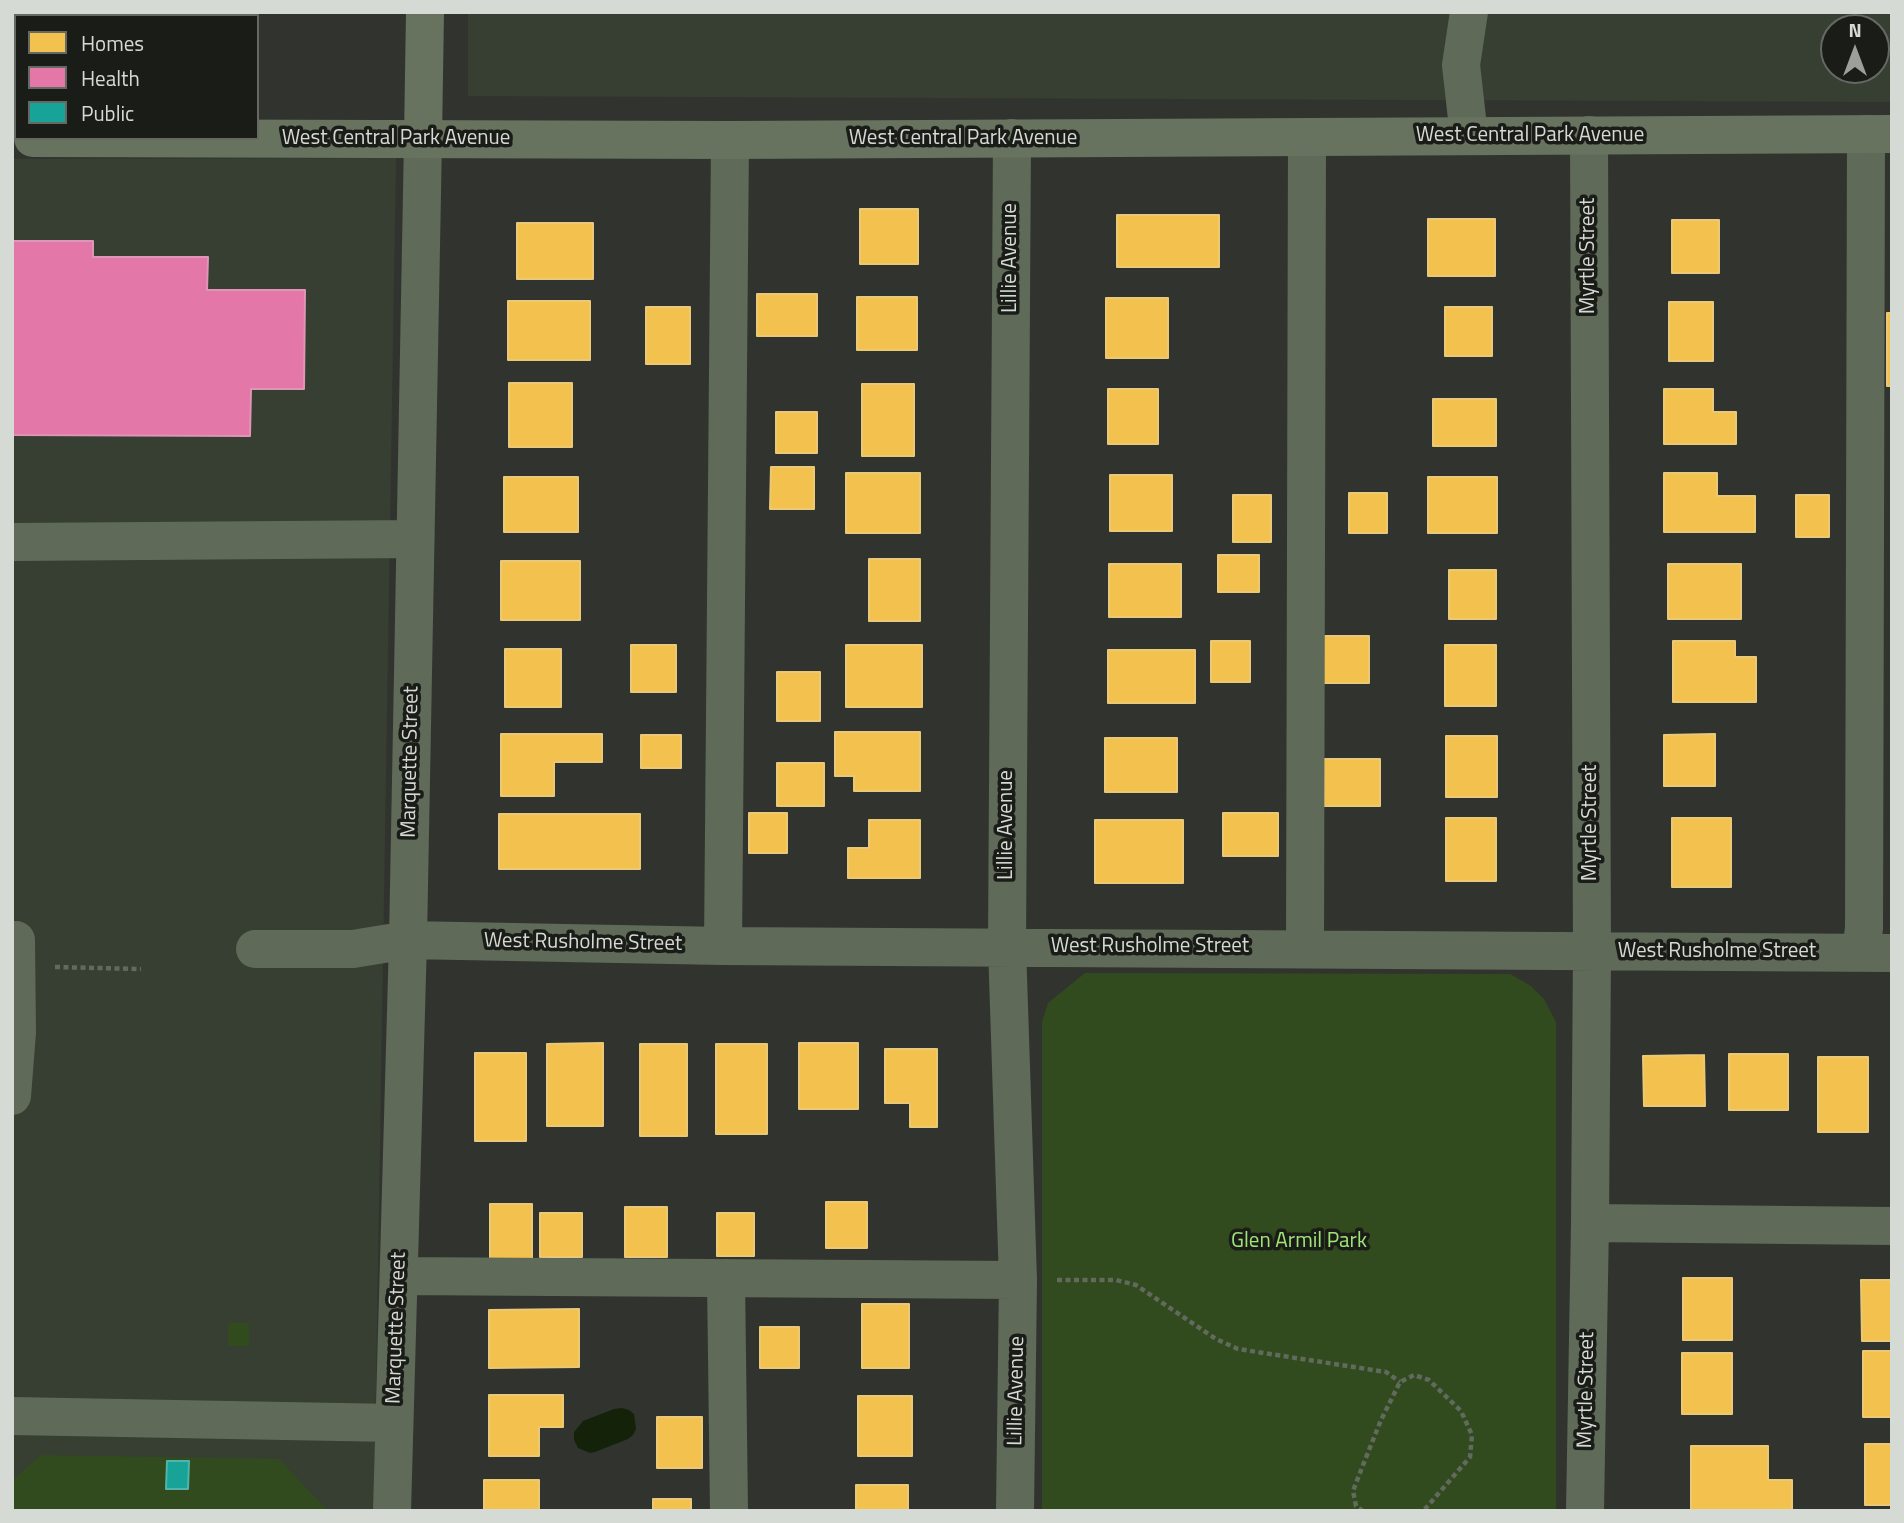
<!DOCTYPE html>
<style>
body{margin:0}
#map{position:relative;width:1904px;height:1523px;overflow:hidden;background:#31342e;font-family:"Titillium Web",sans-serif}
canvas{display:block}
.frame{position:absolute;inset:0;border:14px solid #d6dad4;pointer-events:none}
.legend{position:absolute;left:14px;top:14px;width:245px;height:126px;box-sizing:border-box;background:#1a1c18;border:2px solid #656863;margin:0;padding:9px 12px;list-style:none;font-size:21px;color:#d6dad4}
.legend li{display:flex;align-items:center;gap:14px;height:35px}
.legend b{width:35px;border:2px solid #656863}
.north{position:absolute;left:1820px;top:14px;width:70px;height:70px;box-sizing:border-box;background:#1a1c18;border:2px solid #656863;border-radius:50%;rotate:0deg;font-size:19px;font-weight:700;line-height:28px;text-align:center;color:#d6dad4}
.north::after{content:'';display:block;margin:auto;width:24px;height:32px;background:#9ca09a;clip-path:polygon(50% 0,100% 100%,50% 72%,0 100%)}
</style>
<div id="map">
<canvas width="1904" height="1523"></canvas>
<div class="frame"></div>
<ul class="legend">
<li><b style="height:19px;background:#f2c14e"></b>Homes</li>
<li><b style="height:19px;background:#e377a8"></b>Health</li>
<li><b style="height:19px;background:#17a398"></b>Public</li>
</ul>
<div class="north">N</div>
</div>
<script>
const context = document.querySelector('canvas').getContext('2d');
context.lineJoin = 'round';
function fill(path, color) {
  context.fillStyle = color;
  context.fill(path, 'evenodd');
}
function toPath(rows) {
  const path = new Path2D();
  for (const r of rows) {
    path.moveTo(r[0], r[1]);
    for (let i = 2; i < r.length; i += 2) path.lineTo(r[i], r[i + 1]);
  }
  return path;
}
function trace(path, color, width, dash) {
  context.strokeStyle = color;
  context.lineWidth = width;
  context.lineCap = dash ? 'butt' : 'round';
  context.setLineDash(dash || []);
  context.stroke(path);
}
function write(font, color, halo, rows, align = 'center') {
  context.font = font + ' "Titillium Web",sans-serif';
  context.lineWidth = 7;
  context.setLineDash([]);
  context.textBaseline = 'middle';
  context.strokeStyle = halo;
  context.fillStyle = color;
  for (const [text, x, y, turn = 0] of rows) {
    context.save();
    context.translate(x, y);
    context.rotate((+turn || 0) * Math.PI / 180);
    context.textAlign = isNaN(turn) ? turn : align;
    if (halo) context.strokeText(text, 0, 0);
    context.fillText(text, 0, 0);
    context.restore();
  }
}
fill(toPath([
 [468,12,1892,12,1892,102,468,96],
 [1834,28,1876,28,1876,70,1834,70],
 [396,158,374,1511,12,1511,12,159]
]), '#363f31');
fill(toPath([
 [1085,973,1510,974,1531,986,1544,999,1556,1022,1556,1511,1042,1511,1042,1022,1048,1003],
 [228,1323,249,1323,249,1346,228,1346],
 [41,1455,279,1459,328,1511,12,1511,12,1481]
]), '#314b1e');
fill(toPath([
 [622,1408,629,1410,634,1414,636,1429,633,1435,628,1439,595,1452,590,1453,578,1448,574,1440,574,1432,583,1421,614,1409]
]), '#14220a');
const homes = toPath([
 [860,209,918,209,918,264,860,264,860,209],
 [1117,215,1219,215,1219,267,1117,267,1117,215],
 [1428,219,1495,219,1495,276,1428,276,1428,219],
 [1672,220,1719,220,1719,273,1672,273,1672,220],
 [517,223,593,223,593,279,517,279,517,223],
 [757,294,817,294,817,336,757,336,757,294],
 [857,297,917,297,917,350,857,350,857,297],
 [1106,298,1168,298,1168,358,1106,358,1106,298],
 [508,301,590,301,590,360,508,360,508,301],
 [1669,302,1713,302,1713,361,1669,361,1669,302],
 [646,307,690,307,690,364,646,364,646,307],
 [1445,307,1492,307,1492,356,1445,356,1445,307],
 [1887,313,1892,313,1892,386,1887,386,1887,313],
 [509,383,572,383,572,447,509,447,509,383],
 [862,384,914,384,914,456,862,456,862,384],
 [1108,389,1158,389,1158,444,1108,444,1108,389],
 [1664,389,1713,389,1713,412,1736,412,1736,444,1664,444,1664,389],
 [1433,399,1496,399,1496,446,1433,446,1433,399],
 [776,412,817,412,817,453,776,453,776,412],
 [771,467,814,467,814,509,770,509,771,467],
 [846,473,920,473,920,533,846,533,846,473],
 [1664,473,1717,473,1717,496,1755,496,1755,532,1664,532,1664,473],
 [1110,475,1172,475,1172,531,1110,531,1110,475],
 [504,477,578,477,578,532,504,532,504,477],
 [1428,477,1497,477,1497,533,1428,533,1428,477],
 [1349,493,1387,493,1387,533,1349,533,1349,493],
 [1233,495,1271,495,1271,542,1233,542,1233,495],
 [1796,495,1829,495,1829,537,1796,537,1796,495],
 [1218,555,1259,555,1259,592,1218,592,1218,555],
 [869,559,920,559,920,621,869,621,869,559],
 [501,561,580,561,580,620,501,620,501,561],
 [1109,564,1181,564,1181,617,1109,617,1109,564],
 [1668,564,1741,564,1741,619,1668,619,1668,564],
 [1449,570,1496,570,1496,619,1449,619,1449,570],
 [1323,636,1369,636,1369,683,1323,683,1323,636],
 [1211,641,1250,641,1250,682,1211,682,1211,641],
 [1673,641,1735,641,1735,657,1756,657,1756,702,1673,702,1673,641],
 [631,645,676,645,676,692,631,692,631,645],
 [846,645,922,645,922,707,846,707,846,645],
 [1445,645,1496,645,1496,706,1445,706,1445,645],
 [505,649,561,649,561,707,505,707,505,649],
 [1108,650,1195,650,1195,703,1108,703,1108,650],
 [777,672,820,672,820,721,777,721,777,672],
 [835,732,920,732,920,791,854,791,854,776,835,776,835,732],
 [501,734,602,734,602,762,554,762,554,796,501,796,501,734],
 [1715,734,1715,786,1664,786,1664,735,1715,734],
 [641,735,681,735,681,768,641,768,641,735],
 [1446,736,1497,736,1497,797,1446,797,1446,736],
 [1105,738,1177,738,1177,792,1105,792,1105,738],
 [1324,759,1380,759,1380,806,1324,806,1324,759],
 [777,763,824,763,824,806,777,806,777,763],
 [749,813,787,813,787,853,749,853,749,813],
 [1223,813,1278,813,1278,856,1223,856,1223,813],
 [499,814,640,814,640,869,499,869,499,814],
 [1446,818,1496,818,1496,881,1446,881,1446,818],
 [1672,818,1731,818,1731,887,1672,887,1672,818],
 [869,820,920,820,920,878,848,878,848,848,869,848,869,820],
 [1095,820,1183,820,1183,883,1095,883,1095,820],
 [603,1043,603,1126,547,1126,547,1044,603,1043],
 [799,1043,858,1043,858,1109,799,1109,799,1043],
 [640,1044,687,1044,687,1136,640,1136,640,1044],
 [716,1044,767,1044,767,1134,716,1134,716,1044],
 [885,1049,937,1049,937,1127,910,1127,910,1103,885,1103,885,1049],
 [475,1053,526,1053,526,1141,475,1141,475,1053],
 [1729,1054,1788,1054,1788,1110,1729,1110,1729,1054],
 [1704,1055,1705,1106,1644,1106,1643,1056,1704,1055],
 [1818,1057,1868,1057,1868,1132,1818,1132,1818,1057],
 [826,1202,867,1202,867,1248,826,1248,826,1202],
 [490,1204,532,1204,532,1260,490,1260,490,1204],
 [625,1207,667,1207,667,1257,625,1257,625,1207],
 [540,1213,582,1213,582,1257,540,1257,540,1213],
 [717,1213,754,1213,754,1256,717,1256,717,1213],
 [1683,1278,1732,1278,1732,1340,1683,1340,1683,1278],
 [1861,1280,1892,1280,1892,1341,1862,1341,1861,1280],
 [862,1304,909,1304,909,1368,862,1368,862,1304],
 [579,1309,579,1367,489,1368,489,1310,579,1309],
 [760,1327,799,1327,799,1368,760,1368,760,1327],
 [1863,1351,1892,1351,1892,1417,1863,1417,1863,1351],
 [1682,1353,1732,1353,1732,1414,1682,1414,1682,1353],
 [489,1395,563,1395,563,1427,539,1427,539,1456,489,1456,489,1395],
 [858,1396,912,1396,912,1456,858,1456,858,1396],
 [657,1417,702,1417,702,1468,657,1468,657,1417],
 [1865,1444,1892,1444,1892,1505,1865,1505,1865,1444],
 [1691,1446,1768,1446,1768,1480,1792,1480,1792,1511,1691,1511,1691,1446],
 [484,1480,539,1480,539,1511,484,1511,484,1480],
 [856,1485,908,1485,908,1511,856,1511,856,1485],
 [653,1499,691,1499,691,1511,653,1511,653,1499]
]);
fill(homes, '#f2c14e');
trace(homes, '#eac876', 2);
const health = toPath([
 [12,241,93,241,93,257,208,257,207,290,305,290,304,389,251,389,250,436,12,435,12,241]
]);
fill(health, '#e377a8');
trace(health, '#df95b5', 2);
const public = toPath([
 [167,1461,189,1461,188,1489,166,1489,167,1461]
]);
fill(public, '#17a398');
trace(public, '#50b4aa', 2);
trace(toPath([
 [55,967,141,969],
 [1057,1280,1116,1280,1136,1285,1216,1339,1238,1349,1386,1372,1400,1382],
 [1363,1511,1356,1506,1353,1491,1363,1465,1381,1420,1400,1382,1414,1375,1429,1380,1461,1411,1472,1435,1470,1457,1426,1508,1421,1511]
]), '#626a5e', 4.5, [5, 3.5]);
trace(toPath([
 [1469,136,1461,65,1469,12],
 [1012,138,1007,946,1018,1280,1015,1511],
 [12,542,415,539],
 [12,940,16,940,17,1032,12,1096],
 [723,946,730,140],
 [255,949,353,949,408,940,723,946,1892,953],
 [1305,949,1307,137],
 [1861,953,1864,928,1866,134],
 [1590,1223,1892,1226],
 [399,1276,1018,1280],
 [726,1278,729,1511],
 [12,1416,394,1423],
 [392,1511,408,940,423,139],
 [1585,1511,1590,1223,1592,951,1589,135]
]), '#606a59', 38);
trace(toPath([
 [33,138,730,140,1892,134],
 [423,139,425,12]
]), '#67735e', 38);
write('21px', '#d6dad4', '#1a1c18', [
 ["West Central Park Avenue",1530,136],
 ["West Central Park Avenue",396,139],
 ["West Central Park Avenue",963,139],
 ["Myrtle Street",1589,256,-90],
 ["Lillie Avenue",1011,258,-90],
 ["Marquette Street",411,762,-89],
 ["Myrtle Street",1591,823,-90],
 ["Lillie Avenue",1007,825,-90],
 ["West Rusholme Street",583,943,1],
 ["West Rusholme Street",1150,947],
 ["West Rusholme Street",1717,952],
 ["Marquette Street",397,1328,-88],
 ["Myrtle Street",1587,1390,-89],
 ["Lillie Avenue",1017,1391,-89]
]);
write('21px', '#a1e476', '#1a1c18', [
 ["Glen Armil Park",1299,1242]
]);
</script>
